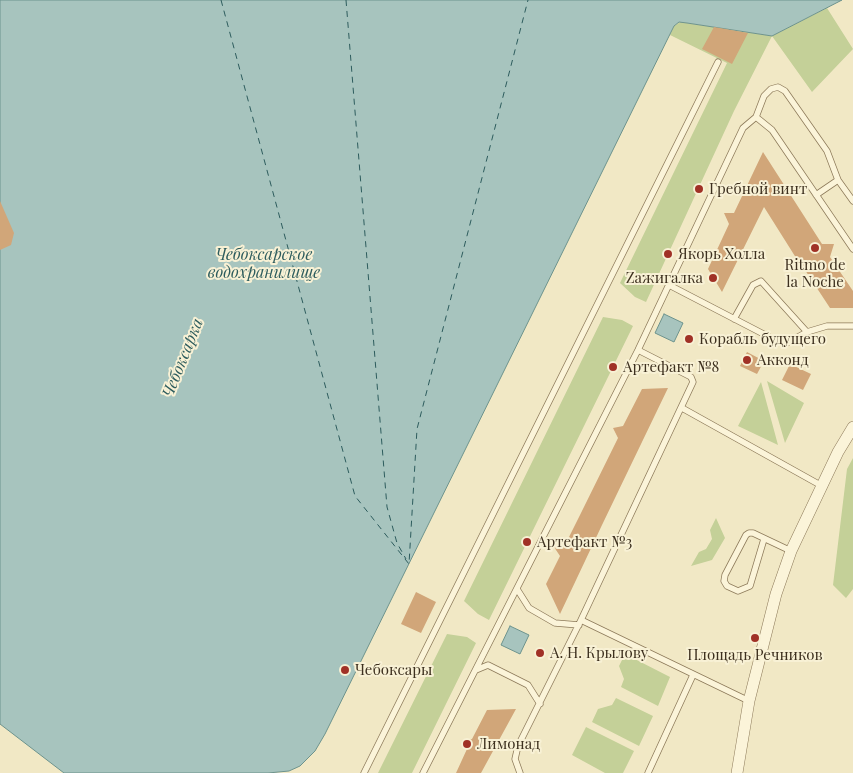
<!DOCTYPE html>
<meta charset="utf-8">
<style>
body{margin:0}
canvas{display:block;background:#f1e8c5}
</style>
<canvas width="853" height="773"></canvas>
<script>
const context = document.querySelector('canvas').getContext('2d');
context.lineJoin = 'round';
function fill(path, color) {
  context.fillStyle = color;
  context.fill(path, 'evenodd');
}
function toPath(rows) {
  const path = new Path2D();
  for (const r of rows) {
    path.moveTo(r[0], r[1]);
    for (let i = 2; i < r.length; i += 2) path.lineTo(r[i], r[i + 1]);
  }
  return path;
}
function trace(path, color, width, dash) {
  context.strokeStyle = color;
  context.lineWidth = width;
  context.lineCap = dash ? 'butt' : 'round';
  context.setLineDash(dash || []);
  context.stroke(path);
}
function write(font, color, halo, rows, align = 'center') {
  context.font = font + ' "Playfair Display",serif';
  context.lineWidth = 4;
  context.setLineDash([]);
  context.textBaseline = 'middle';
  context.strokeStyle = halo;
  context.fillStyle = color;
  for (const [text, x, y, turn = 0] of rows) {
    context.save();
    context.translate(x, y);
    context.rotate((+turn || 0) * Math.PI / 180);
    context.textAlign = isNaN(turn) ? turn : align;
    if (halo) context.strokeText(text, 0, 0);
    context.fillText(text, 0, 0);
    context.restore();
  }
}
fill(toPath([
 [827,8,853,49,812,92,772,36,734,111,646,302,635,297,620,283,727,63,670,35,674,26,680,22,687,23,772,36],
 [603,317,622,320,633,326,489,620,478,614,464,601],
 [767,381,804,403,785,443],
 [761,382,778,445,738,426],
 [853,458,853,589,846,598,833,585,847,469],
 [716,518,725,538,712,560,691,566,699,552,706,549,712,539,710,530],
 [447,634,467,637,476,643,412,773,378,773],
 [625,654,670,677,658,706,621,687,624,679,619,666],
 [616,698,653,716,639,746,592,722,598,709,612,705],
 [586,727,634,751,623,773,605,773,572,755]
]), '#c4d098');
const water = toPath([
 [0,0,842,0,772,36,687,23,679,22,674,26,325,734,315,751,300,766,289,771,268,773,64,773,0,724,0,0],
 [664,314,683,323,674,342,655,333,664,314],
 [510,626,529,635,520,654,501,645,510,626]
]);
fill(water, '#a7c4be');
trace(water, '#6d938d', 1);
trace(toPath([
 [221,0,355,496,409,564,417,429,528,0],
 [346,0,387,507,397,543,406,559]
]), '#2d5c5d', 1, [6, 5]);
fill(toPath([
 [714,27,748,33,732,64,702,49],
 [763,152,822,244,834,244,830,257,853,291,853,308,830,308,805,270,794,270,798,261,764,207,722,292,708,269,729,224,724,213,734,213],
 [0,201,14,233,11,245,0,250],
 [747,352,764,361,757,374,740,366],
 [790,364,811,374,803,390,782,380],
 [668,388,602,525,560,614,546,584,560,556,554,547,565,545,580,515,618,438,613,428,623,426,642,389],
 [416,592,436,602,421,633,401,624],
 [516,709,481,773,456,773,467,749,462,741,472,739,487,710]
]), '#d1a679');
const lane = toPath([
 [756,117,772,130,853,249],
 [816,195,838,180],
 [669,285,777,341,787,343,807,332,827,326,853,326],
 [734,319,753,285,761,281,807,332],
 [638,350,691,377,693,382,581,620,749,701],
 [682,408,822,486],
 [764,539,750,586,738,591,727,586,724,581,725,575,746,535,749,533,753,533,791,551],
 [517,589,529,608,555,623,579,625],
 [476,670,488,665,528,685,540,704],
 [364,773,718,62],
 [423,773,638,350,743,128,756,117,764,96,771,89,778,87,785,91,827,151,838,180,853,201],
 [520,773,515,759,518,746,581,620],
 [648,773,693,675]
]);
const street = toPath([
 [737,773,749,701,776,594,791,551,838,452,853,427]
]);
trace(lane, '#8d7a5a', 7);
trace(street, '#8d7a5a', 12);
trace(lane, '#fbf4d9', 5.5);
trace(street, '#fbf4d9', 11);
for (const [x, y, r, color] of [
 [699,189,5,"#a03126"],
 [815,248,5,"#a03126"],
 [668,254,5,"#a03126"],
 [713,278,5,"#a03126"],
 [689,339,5,"#a03126"],
 [747,360,5,"#a03126"],
 [613,367,5,"#a03126"],
 [527,542,5,"#a03126"],
 [755,638,5,"#a03126"],
 [540,653,5,"#a03126"],
 [345,670,5,"#a03126"],
 [467,744,5,"#a03126"]
]) {
  const dot = new Path2D();
  dot.arc(x, y, r, 0, 2 * Math.PI);
  context.fillStyle = color;
  context.fill(dot);
  trace(dot, '#f8f1d5', 2);
}
write('15px', '#3d301f', '#f8f1d5', [
 ["Гребной винт",709,189],
 ["Якорь Холла",678,254],
 ["Ritmo de",815,265,"center"],
 ["la Noche",815,282,"center"],
 ["Zажигалка",703,278,"right"],
 ["Корабль будущего",699,339],
 ["Акконд",757,360],
 ["Артефакт №8",623,367],
 ["Артефакт №3",537,542],
 ["А. Н. Крылову",550,653],
 ["Площадь Речников",755,655,"center"],
 ["Чебоксары",355,670],
 ["Лимонад",477,744]
], 'left');
write('italic 16px', '#2d5c5d', '#f8f1d5', [
 ["Чебоксарское",264,255],
 ["водохранилище",264,273],
 ["Чебоксарка",183,358,-68]
]);
</script>
